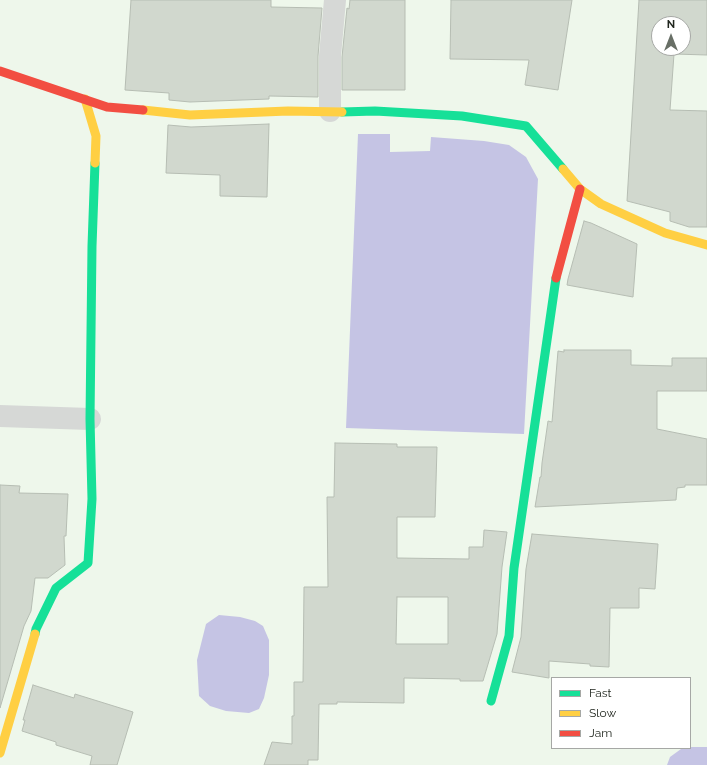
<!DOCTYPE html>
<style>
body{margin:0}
#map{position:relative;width:707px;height:765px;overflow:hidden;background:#eef7eb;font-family:Raleway,sans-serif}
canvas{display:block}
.legend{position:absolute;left:551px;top:677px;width:140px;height:72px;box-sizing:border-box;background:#fff;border:1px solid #a6a8a5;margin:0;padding:5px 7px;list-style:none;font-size:12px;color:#20261e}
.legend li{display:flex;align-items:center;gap:8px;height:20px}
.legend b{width:20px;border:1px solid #a6a8a5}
.north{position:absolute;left:651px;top:16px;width:40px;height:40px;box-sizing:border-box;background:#fff;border:1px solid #a6a8a5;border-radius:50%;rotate:0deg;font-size:11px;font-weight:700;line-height:16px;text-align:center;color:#20261e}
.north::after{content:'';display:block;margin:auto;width:14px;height:18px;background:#686f66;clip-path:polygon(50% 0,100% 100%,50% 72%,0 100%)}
</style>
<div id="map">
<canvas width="707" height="765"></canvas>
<ul class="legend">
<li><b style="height:5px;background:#16e098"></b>Fast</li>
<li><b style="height:5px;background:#ffcf43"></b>Slow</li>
<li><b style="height:5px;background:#f24e42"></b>Jam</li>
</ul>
<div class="north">N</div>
</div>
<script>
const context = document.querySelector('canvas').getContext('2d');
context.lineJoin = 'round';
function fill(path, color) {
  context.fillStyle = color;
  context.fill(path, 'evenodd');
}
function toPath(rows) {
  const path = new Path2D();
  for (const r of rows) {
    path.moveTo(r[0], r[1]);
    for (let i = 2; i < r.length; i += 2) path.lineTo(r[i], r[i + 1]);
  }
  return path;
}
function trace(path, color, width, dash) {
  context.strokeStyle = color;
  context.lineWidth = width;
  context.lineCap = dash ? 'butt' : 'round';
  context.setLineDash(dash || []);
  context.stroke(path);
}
fill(toPath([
 [358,134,390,134,390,152,430,151,431,137,484,141,509,145,526,157,538,179,524,434,346,428],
 [219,615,240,617,255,621,263,626,269,640,269,675,264,698,259,709,249,713,226,711,210,706,199,696,197,660,206,624],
 [690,747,707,747,707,765,667,765,670,757,681,749]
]), '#c5c4e4');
const building = toPath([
 [131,0,271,0,271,7,322,8,318,56,318,97,269,96,269,99,190,102,169,100,169,93,125,90,131,0],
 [350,0,405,0,405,90,342,90,342,57,347,8,349,9,350,0],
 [451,0,572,0,558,90,525,85,529,60,450,59,451,0],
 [639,0,707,0,707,55,674,54,670,110,707,111,707,227,689,227,670,221,670,212,627,201,639,0],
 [659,24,683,24,683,48,659,48,659,24],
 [269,124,267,197,220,196,220,175,166,173,168,125,191,127,269,124],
 [584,221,591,223,637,244,633,297,567,285,568,279,584,221],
 [564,350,631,350,631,365,672,366,672,358,707,358,707,391,657,391,657,429,707,439,707,485,685,485,685,487,677,488,676,500,535,507,540,477,541,477,542,463,548,421,552,422,558,351,564,352,564,350],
 [335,443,397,444,397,447,437,447,435,517,397,517,397,558,469,559,469,547,483,547,484,530,507,532,502,567,497,634,483,681,460,681,460,679,404,678,404,703,337,702,337,704,319,704,318,760,308,760,308,765,264,765,272,742,292,744,292,716,294,716,294,682,303,682,304,587,328,587,327,497,334,497,335,443],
 [397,597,448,597,448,644,396,644,397,597],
 [0,485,20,486,19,493,68,494,66,536,64,536,65,565,48,578,35,578,31,611,24,626,0,708,0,485],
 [532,534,658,544,655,589,639,588,639,608,610,608,609,667,590,666,590,664,549,661,549,678,512,672,521,637,526,569,532,534],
 [33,685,74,698,75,694,133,712,117,765,90,765,92,756,56,745,56,742,22,731,25,720,23,720,33,685]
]);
fill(building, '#d1d8ce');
trace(building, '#b6bdb3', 1);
trace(toPath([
 [330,111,330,56,335,0],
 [0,416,90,419]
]), '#d6d8d6', 22);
trace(toPath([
 [342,112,375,111,462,116,526,126,563,169],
 [35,634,36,629,56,588,88,563,92,499,90,419,92,246,95,163],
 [491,701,509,636,514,568,556,278]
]), '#16e098', 9);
trace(toPath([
 [85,99,96,136,95,163],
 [143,110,190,115,288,111,342,112],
 [563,169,580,189,601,204,665,233,707,245],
 [0,753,35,634]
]), '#ffcf43', 9);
trace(toPath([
 [0,71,107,107,143,110],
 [556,278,580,189]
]), '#f24e42', 9);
</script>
